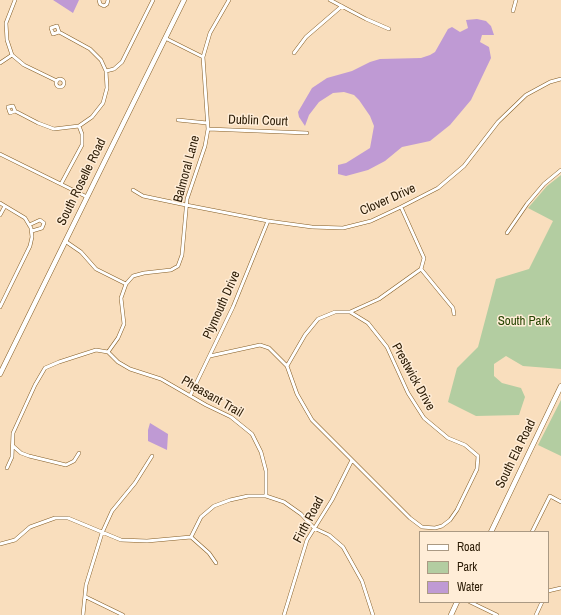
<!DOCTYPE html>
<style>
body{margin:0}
#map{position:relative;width:561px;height:615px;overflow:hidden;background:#f9debd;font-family:"Archivo Narrow",sans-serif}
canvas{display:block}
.legend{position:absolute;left:419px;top:531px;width:130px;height:72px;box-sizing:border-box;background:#ffedd7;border:1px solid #aa9983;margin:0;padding:5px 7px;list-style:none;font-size:12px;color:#2a1a04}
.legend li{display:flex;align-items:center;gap:8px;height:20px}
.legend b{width:20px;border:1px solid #aa9983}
</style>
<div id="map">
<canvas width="561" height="615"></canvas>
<ul class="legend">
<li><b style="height:5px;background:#fff"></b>Road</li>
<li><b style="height:11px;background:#b3cda1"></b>Park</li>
<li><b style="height:11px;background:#bf9ad4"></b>Water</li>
</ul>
</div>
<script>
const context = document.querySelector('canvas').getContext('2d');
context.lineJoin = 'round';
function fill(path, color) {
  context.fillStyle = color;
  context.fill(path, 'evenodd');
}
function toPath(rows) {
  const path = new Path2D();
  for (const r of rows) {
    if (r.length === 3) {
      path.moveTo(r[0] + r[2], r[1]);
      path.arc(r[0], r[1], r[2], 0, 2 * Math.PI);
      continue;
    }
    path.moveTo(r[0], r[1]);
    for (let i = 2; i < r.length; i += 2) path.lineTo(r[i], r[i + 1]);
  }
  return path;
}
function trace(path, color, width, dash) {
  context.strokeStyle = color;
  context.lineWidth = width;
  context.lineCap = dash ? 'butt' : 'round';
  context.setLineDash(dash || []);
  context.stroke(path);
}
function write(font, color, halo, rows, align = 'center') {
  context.font = font + ' "Archivo Narrow",sans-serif';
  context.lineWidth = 3;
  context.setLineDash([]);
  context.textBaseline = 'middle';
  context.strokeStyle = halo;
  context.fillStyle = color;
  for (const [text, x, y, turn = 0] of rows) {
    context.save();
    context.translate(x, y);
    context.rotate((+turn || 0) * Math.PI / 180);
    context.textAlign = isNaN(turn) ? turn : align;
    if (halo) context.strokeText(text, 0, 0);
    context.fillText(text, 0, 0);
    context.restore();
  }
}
fill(toPath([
 [561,175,561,369,523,366,506,356,494,364,494,376,502,383,521,388,525,397,519,415,476,416,448,402,457,368,478,347,496,279,529,269,553,221,528,208,547,186],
 [561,400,561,456,538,445]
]), '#b3cda1');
fill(toPath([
 [53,0,79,0,73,13],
 [477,19,486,21,491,26,494,35,482,35,480,42,489,47,491,58,471,100,450,125,430,141,402,147,385,161,368,170,346,176,338,174,338,165,346,163,370,148,374,126,370,116,359,100,354,95,344,92,333,93,319,102,309,115,305,126,299,117,298,112,312,88,327,78,352,71,370,62,380,59,421,58,430,55,435,52,448,29,452,27,460,32,468,28,466,20],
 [150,423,168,434,167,450,148,441,148,430]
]), '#bf9ad4');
const minor = toPath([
 [99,0,100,4,104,6,107,4,108,0],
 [330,0,366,19,389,29],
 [513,11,516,0],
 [165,38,203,57],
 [294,53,306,37,342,6],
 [12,55,7,40,6,23,15,0],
 [0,63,12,55,24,65,57,81],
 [106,71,114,69,122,62,153,0],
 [60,83,4],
 [15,111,10,113,8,107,13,106,15,111,38,123,54,129,79,126,92,117,103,103,107,88,106,71,101,60,90,49,59,32,57,26,51,28,53,34,59,32],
 [178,120,207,123],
 [208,129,307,133],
 [0,154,87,197],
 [61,184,82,145,82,134,79,126],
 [133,190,143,196,186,205,268,221,312,227,343,228,371,221,401,207,438,188,464,166,498,122,526,95,550,82,561,79],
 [0,203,25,218,31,228,32,237,30,246,0,307],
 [0,215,5,206],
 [29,225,40,220,44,223,42,228,32,231],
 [507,233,527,204,544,184,561,170],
 [65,241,81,252,96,269,126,284],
 [421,269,453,308,454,314],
 [108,352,118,338,124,324,121,298,126,284,133,276,144,273,171,270,178,266,182,255,187,199,205,146,208,129,203,57,210,33,229,0],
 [108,352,118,362,130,369,161,379,206,405,231,417,252,434,261,452,266,471,266,496,284,502,301,514,314,528,329,535,343,547,362,581,373,615],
 [210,356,260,345,269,348,287,366,297,394,312,420,410,518,422,527,435,528,442,526,450,520,457,510,477,469,478,456,465,445,448,438,424,418,408,393,387,347,368,323,350,312],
 [287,366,305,335,318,319,335,312,350,312,379,299,421,269,424,258,401,207],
 [190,396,233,307,268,221],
 [13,446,21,453,29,456,66,465,74,461,79,453],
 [7,468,12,457,13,433,35,385,45,368,59,362,96,350,108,352],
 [532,532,550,496,561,502],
 [191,537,209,553,216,563],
 [0,544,15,540,30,527,55,518,68,518,121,540,147,541,191,537,201,517,214,506,230,500,248,496,266,496],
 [548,591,561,588],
 [86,597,123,615],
 [470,602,497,615],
 [83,615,86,585,102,533,112,511,135,483,152,456],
 [284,615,307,540,332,500,352,460],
 [536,615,542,602]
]);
const secondary = toPath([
 [0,374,184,0],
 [491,532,561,386],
 [451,615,457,602]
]);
trace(minor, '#845d26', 4);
trace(secondary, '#845d26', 5.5);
trace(minor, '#fff', 3);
trace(secondary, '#fff', 4.5);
write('13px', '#2a1a04', '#ffedd7', [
 ["Dublin Court",258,121,2],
 ["Balmoral Lane",187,169,-75],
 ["South Roselle Road",82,182,-64],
 ["Clover Drive",388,200,-24],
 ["Plymouth Drive",222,305,-66],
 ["Prestwick Drive",413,377,61],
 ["Pheasant Trail",212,397,30],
 ["South Ela Road",516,454,-64],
 ["Firth Road",309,520,-62]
]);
write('13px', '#274604', '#ffedd7', [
 ["South Park",524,322]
]);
</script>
